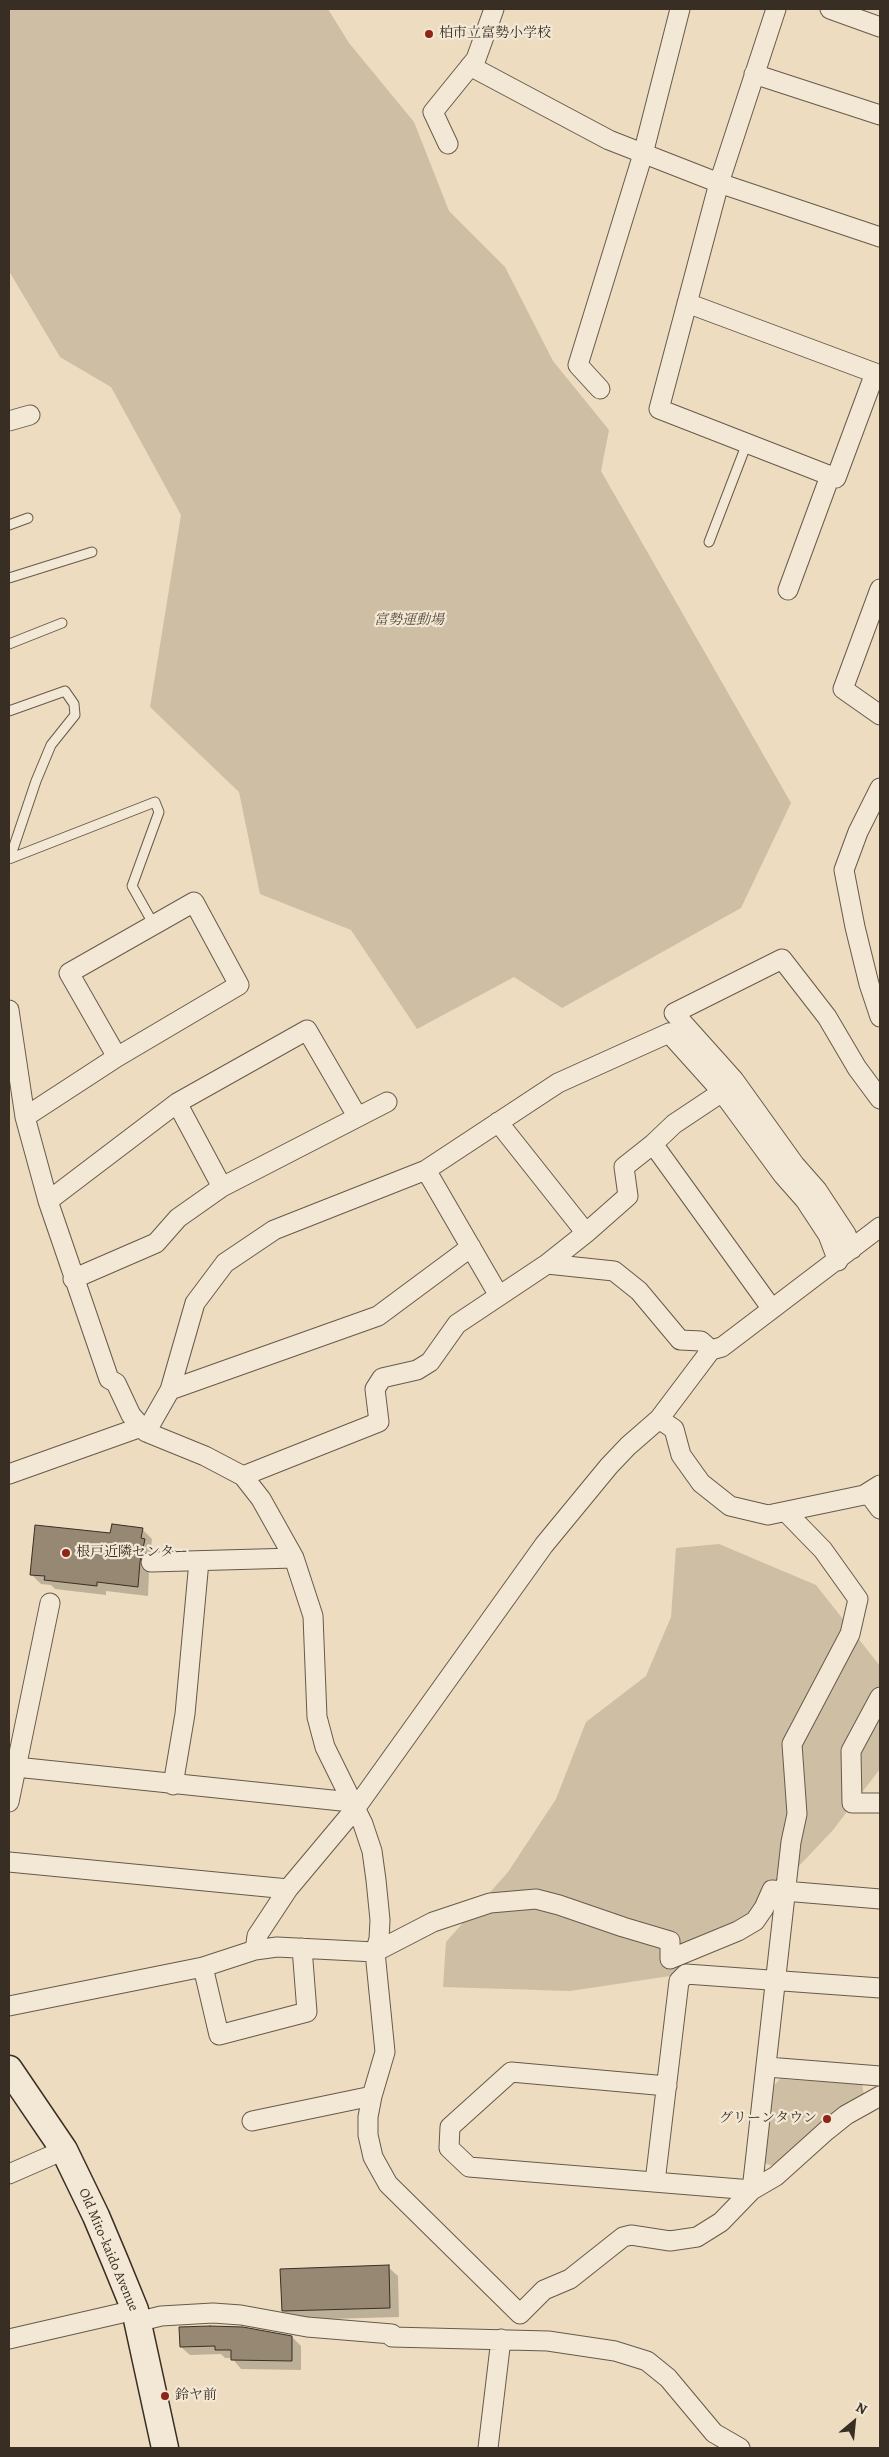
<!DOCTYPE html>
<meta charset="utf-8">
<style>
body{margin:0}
#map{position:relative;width:889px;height:2457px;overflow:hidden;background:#eddcbf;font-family:Alegreya,serif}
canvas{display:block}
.frame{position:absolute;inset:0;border:10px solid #392e23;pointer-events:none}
.north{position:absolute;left:829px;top:2397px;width:50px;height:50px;-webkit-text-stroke:4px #f3e8d5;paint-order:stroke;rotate:28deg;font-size:14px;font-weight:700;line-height:20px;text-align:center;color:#392e23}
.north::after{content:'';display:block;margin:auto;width:18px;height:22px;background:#392e23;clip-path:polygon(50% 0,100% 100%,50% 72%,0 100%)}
</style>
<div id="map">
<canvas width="889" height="2457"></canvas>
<div class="frame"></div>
<div class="north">N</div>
</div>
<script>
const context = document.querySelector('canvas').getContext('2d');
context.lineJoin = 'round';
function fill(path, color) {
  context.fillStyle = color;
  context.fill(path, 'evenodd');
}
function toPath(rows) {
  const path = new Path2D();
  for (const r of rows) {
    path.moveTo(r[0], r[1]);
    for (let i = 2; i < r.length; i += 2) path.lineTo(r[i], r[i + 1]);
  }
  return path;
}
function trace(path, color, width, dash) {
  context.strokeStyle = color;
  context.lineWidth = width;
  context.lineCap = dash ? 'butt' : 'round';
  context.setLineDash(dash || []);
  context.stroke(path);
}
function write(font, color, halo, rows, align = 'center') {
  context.font = font + ' Alegreya,"Noto Serif JP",serif';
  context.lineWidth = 4.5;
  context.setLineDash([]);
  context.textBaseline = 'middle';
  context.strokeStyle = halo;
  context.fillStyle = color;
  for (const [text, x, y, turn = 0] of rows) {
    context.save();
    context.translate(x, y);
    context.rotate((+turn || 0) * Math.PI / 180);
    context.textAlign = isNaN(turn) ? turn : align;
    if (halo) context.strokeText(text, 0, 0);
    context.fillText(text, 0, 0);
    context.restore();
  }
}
fill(toPath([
 [9,9,328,9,349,43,414,122,449,211,505,267,553,361,609,430,601,471,791,803,741,908,562,1008,514,977,417,1029,351,930,260,894,239,792,150,707,181,515,111,387,60,357,9,271],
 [719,1544,816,1585,880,1666,880,1769,833,1830,765,1902,670,1976,570,1991,443,1987,446,1942,508,1872,556,1799,586,1722,646,1676,671,1617,676,1548],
 [780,2079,862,2084,864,2095,773,2166,764,2163,773,2086]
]), '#cebea4');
fill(toPath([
 [142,1529,152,1539,151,1547,154,1550,149,1572,148,1596,106,1591,106,1595,55,1589,51,1585,41,1584,31,1574,111,1534],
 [388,2267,398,2276,399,2317,292,2320,283,2310],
 [292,2337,301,2346,301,2370,241,2369,232,2358,225,2358,221,2354,190,2355,181,2347]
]), '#0003');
const building = toPath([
 [112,1524,143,1528,141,1538,145,1539,140,1562,138,1587,97,1582,97,1586,44,1580,45,1576,30,1575,35,1525,110,1533,112,1524],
 [389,2265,390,2308,282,2311,280,2269,389,2265],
 [210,2326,243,2327,292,2336,292,2361,231,2360,231,2350,215,2350,215,2346,180,2347,179,2327,210,2326]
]);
fill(building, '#978874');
trace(building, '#392e23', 1);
const lane = toPath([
 [9,525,28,518],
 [709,542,747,443],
 [9,578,92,552],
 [9,644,62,623],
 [9,711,65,691,74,704,75,715,51,745,36,781,10,858],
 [9,859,155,802,159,812,132,886,154,925]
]);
const street = toPath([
 [830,9,880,27],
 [470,66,609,140,719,183,880,237],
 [754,74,880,115],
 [448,144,433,112,476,59,494,9],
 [687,303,875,373,836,478,659,409,719,183,776,9],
 [600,389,578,365,643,154,680,9],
 [9,421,30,415],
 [880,589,843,689,880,715],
 [788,590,830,476],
 [880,788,858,832,844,870,855,927,869,984,880,1017],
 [9,1010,25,1117,48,1201,109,1379,116,1383,131,1415,146,1432,205,1456,243,1476,261,1499,294,1558,313,1616,317,1717,325,1747,363,1824,372,1851,376,1880,380,1920,379,1939,375,1952,385,2052,372,2096,368,2117,368,2135,373,2157,388,2184,520,2314,544,2290,570,2279,623,2237,631,2235,670,2241,697,2237,721,2222,752,2190,776,2176,826,2131,846,2115,880,2096],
 [177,1103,222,1187],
 [25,1117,117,1057,239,985,194,902,69,973,117,1057],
 [498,1122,586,1233],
 [653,1144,772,1309],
 [426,1170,498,1294],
 [48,1201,177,1103,307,1030,357,1116],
 [852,1249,846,1234,817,1190,795,1165,734,1080,674,1013,782,959,827,1017,857,1068,880,1099],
 [547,1264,614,1271,639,1291,680,1340,701,1341,711,1350],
 [73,1279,156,1243,178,1218,222,1187,387,1102],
 [170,1390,378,1316,471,1247],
 [659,1419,674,1429,681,1455,701,1483,730,1506,768,1515,864,1495,880,1485],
 [146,1432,170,1390,195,1303,225,1263,274,1230,426,1170,558,1083,669,1033,722,1092,783,1175,805,1200,828,1235,838,1261],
 [9,1474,141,1427],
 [243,1476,379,1422,375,1389,382,1378,417,1370,430,1362,457,1324,547,1264,586,1233,628,1196,624,1167,653,1144,674,1124,722,1092],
 [868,1493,880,1509],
 [151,1562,294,1558],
 [880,1697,851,1751,852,1803,880,1803],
 [16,1767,351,1802],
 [173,1785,185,1714,199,1561],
 [9,1802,50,1603],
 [9,1862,288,1889],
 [255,1950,257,1936,288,1889,355,1809,544,1545,609,1466,628,1446,659,1419,711,1350,722,1347,880,1227],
 [203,1967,219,2035,307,2012,302,1948],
 [9,2006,203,1967,255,1950,277,1947,375,1952,433,1922,490,1903,536,1899,559,1905,623,1927,670,1941,670,1959,738,1931,755,1921,764,1908,772,1890,880,1899],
 [767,2067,880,2076],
 [667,2086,511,2072,450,2127,449,2148,469,2167,752,2190],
 [252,2121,372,2096],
 [9,2174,64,2150],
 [655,2182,679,1981,686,1974,880,1988],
 [752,2190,791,1842,797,1814,792,1744,850,1634,858,1599,823,1550,786,1512],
 [137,2322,161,2316,213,2313,241,2315,307,2327,392,2334,392,2337,548,2341,615,2351,647,2361,668,2378,714,2433,740,2448],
 [9,2339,135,2310],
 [488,2448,501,2339]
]);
const secondary = toPath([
 [9,2069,64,2150,96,2216,115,2261,135,2310,165,2448]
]);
trace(lane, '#665a4a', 11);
trace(street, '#665a4a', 21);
trace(secondary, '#392e23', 29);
trace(lane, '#f3e8d5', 9);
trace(street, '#f3e8d5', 19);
trace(secondary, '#f3e8d5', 26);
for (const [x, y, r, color] of [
 [429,34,5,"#8f2418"],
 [66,1553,5,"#8f2418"],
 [827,2119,5,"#8f2418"],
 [165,2396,5,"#8f2418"]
]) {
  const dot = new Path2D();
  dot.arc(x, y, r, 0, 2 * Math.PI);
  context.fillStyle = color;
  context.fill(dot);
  trace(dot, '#f3e8d5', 2);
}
write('14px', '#392e23', '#f3e8d5', [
 ["柏市立富勢小学校",439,34],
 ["根戸近隣センター",76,1553],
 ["グリーンタウン",817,2119,"right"],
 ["鈴ヤ前",175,2396]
], 'left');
write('italic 14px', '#574b3d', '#f3e8d5', [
 ["富勢運動場",409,621]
]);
write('14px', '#392e23', '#f3e8d5', [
 ["Old Mito-kaido Avenue",108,2250,67]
]);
</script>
